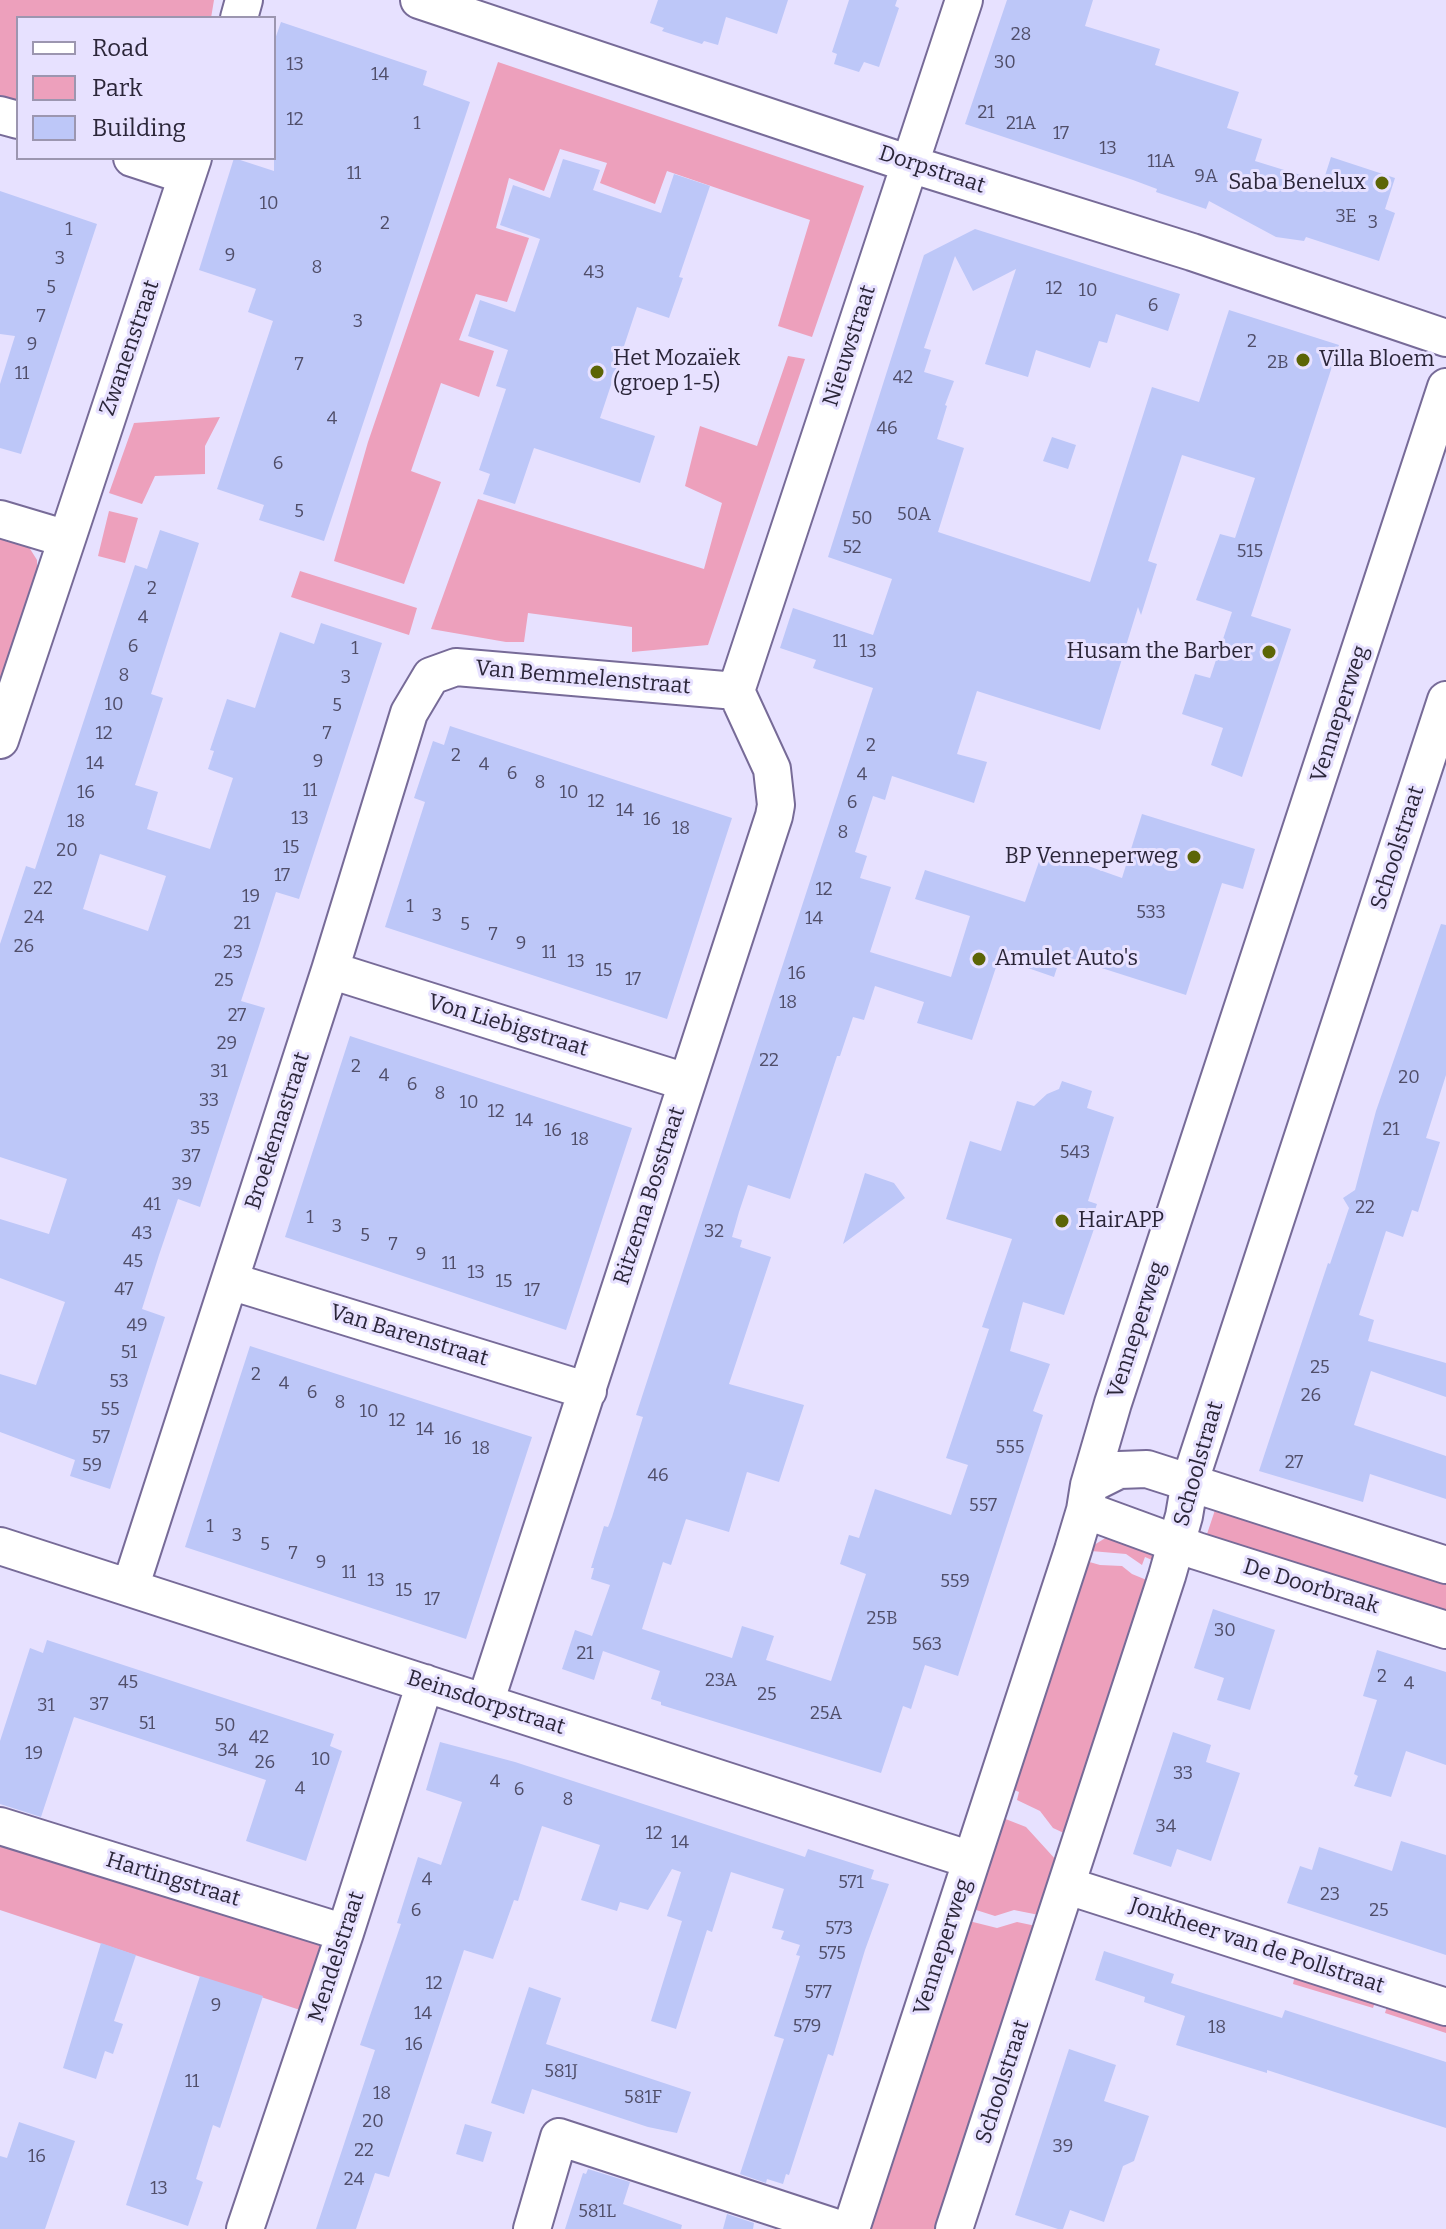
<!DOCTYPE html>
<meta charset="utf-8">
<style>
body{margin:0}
#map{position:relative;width:1446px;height:2229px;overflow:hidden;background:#e7e1ff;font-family:Bitter,serif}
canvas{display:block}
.legend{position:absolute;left:16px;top:16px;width:260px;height:144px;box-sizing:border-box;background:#e7e1ff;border:2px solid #9c96b0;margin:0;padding:10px 14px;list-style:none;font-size:24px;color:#2b2639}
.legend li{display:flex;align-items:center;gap:16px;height:40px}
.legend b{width:40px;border:2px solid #9c96b0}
</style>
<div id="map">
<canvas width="1446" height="2229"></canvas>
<ul class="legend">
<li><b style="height:10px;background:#fff"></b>Road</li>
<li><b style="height:22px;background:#eda0bc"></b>Park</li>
<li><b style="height:22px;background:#bdc7f8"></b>Building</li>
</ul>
</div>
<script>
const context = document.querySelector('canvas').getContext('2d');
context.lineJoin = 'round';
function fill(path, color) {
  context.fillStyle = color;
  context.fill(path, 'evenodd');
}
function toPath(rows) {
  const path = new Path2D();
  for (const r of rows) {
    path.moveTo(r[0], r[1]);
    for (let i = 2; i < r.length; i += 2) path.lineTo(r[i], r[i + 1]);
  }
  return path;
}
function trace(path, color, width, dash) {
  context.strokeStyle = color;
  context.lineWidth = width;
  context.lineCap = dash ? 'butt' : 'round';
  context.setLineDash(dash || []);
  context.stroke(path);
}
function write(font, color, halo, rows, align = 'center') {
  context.font = font + ' Bitter,serif';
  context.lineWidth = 6;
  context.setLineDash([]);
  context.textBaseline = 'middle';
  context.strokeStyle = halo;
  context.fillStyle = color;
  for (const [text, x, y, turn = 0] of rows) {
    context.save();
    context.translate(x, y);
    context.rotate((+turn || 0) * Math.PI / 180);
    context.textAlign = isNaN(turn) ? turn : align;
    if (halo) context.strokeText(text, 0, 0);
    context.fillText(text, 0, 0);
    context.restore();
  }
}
fill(toPath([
 [0,0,214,0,211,18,18,18,18,101,0,95],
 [498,62,864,186,812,337,778,326,810,220,667,171,655,204,600,183,607,163,560,149,544,191,509,178,496,228,529,238,507,302,476,294,459,340,494,351,479,397,441,383,411,471,441,482,404,584,334,561,368,442],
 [788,356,805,359,708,645,632,652,632,627,528,613,524,642,506,642,431,629,478,499,704,569,722,503,685,486,700,426,757,446],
 [220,417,205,446,205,474,155,476,142,504,109,493,134,423],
 [109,511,138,518,125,563,98,556],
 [0,534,27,544,37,560,37,571,0,688],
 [300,571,417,608,409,635,291,597],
 [1218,1501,1241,1518,1446,1585,1446,1610,1229,1541,1225,1550,1204,1543],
 [1107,1537,1152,1552,1154,1558,1153,1570,1150,1569,1152,1560,1145,1557,1142,1565,1126,1554,1091,1551,1094,1545],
 [1086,1561,1100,1565,1122,1566,1132,1574,1149,1581,1066,1834,1053,1828,1040,1811,1017,1800,1019,1792,1012,1789],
 [1003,1818,1026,1827,1057,1861,1039,1915,1014,1910,995,1916,973,1909],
 [0,1832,323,1942,300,2010,0,1910],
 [969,1921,997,1928,1017,1922,1036,1926,937,2229,868,2229],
 [1295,1975,1376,1999,1373,2008,1293,1984],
 [1388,2003,1446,2022,1446,2033,1385,2013]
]), '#eda0bc');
fill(toPath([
 [658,0,788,0,777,34,726,17,718,45,704,41,702,44,662,31,664,28,650,23],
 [849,0,897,0,895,6,899,8,879,67,864,62,859,72,834,64,837,54,832,52],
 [1007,0,1093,0,1085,26,1160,49,1155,65,1239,92,1227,128,1262,139,1255,161,1323,182,1331,157,1395,178,1385,209,1395,213,1379,261,1306,237,1304,241,1276,237,1209,201,1206,209,1156,192,1157,189,1133,180,965,124],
 [281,22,427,71,423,85,470,102,324,541,259,520,264,505,217,489,273,321,248,312,256,289,199,270,234,158,274,171,274,42],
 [563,159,600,170,593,190,661,213,674,174,710,186,679,277,683,278,669,318,637,307,600,418,655,436,640,483,534,448,515,504,483,494,490,474,479,470,506,389,496,386,508,350,468,336,480,300,515,312,540,239,500,225,513,185,550,198],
 [0,191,97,224,21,454,0,448,0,384,15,336,0,334],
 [975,229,1180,294,1168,331,1116,314,1107,343,1099,341,1090,368,1036,350,1028,377,985,364,1016,269,973,291,955,256,924,348,931,350,924,372,954,381,945,405,947,406,937,439,964,448,938,532,1090,582,1152,387,1199,402,1229,310,1339,345,1251,616,1291,629,1242,777,1211,765,1223,728,1182,714,1195,674,1210,678,1232,612,1196,600,1220,534,1235,538,1255,478,1182,455,1148,561,1157,564,1141,615,1138,607,1100,730,977,691,957,754,987,762,974,803,892,776,885,800,873,796,855,852,867,856,860,878,891,887,870,952,951,977,970,916,915,899,925,870,1025,902,1043,850,1122,878,1142,814,1255,849,1243,889,1222,883,1186,995,1061,955,1054,977,999,958,972,1040,917,1023,924,1002,875,986,864,1020,853,1017,840,1056,837,1056,790,1199,748,1185,739,1212,732,1237,742,1240,740,1247,771,1257,729,1384,804,1405,779,1482,747,1472,729,1532,686,1519,671,1565,663,1562,642,1629,732,1658,742,1626,774,1636,766,1660,831,1681,866,1574,840,1564,849,1535,859,1538,875,1489,951,1515,968,1465,946,1458,989,1329,982,1327,1012,1239,946,1219,970,1141,1001,1151,1017,1101,1034,1106,1047,1094,1059,1089,1062,1081,1092,1091,1087,1108,1114,1117,1088,1201,1097,1204,1090,1225,1095,1226,1064,1315,1023,1302,1010,1351,1050,1364,1033,1411,1043,1415,958,1676,925,1665,911,1709,903,1706,881,1773,661,1705,661,1702,651,1699,660,1671,603,1651,594,1680,562,1669,575,1630,592,1636,610,1585,591,1579,594,1568,591,1568,604,1526,608,1527,612,1517,643,1417,636,1415,873,688,813,668,816,660,780,648,793,608,873,635,892,579,828,557,924,255],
 [1052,437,1076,445,1068,469,1043,461],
 [160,530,199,543,151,694,163,698,135,785,158,792,147,829,210,849,233,778,208,769,214,751,210,750,227,699,255,708,280,632,314,644,321,623,382,643,299,899,276,892,259,946,241,1001,265,1008,200,1207,178,1199,159,1255,142,1309,165,1317,110,1489,70,1476,75,1460,0,1432,0,1374,36,1385,65,1302,0,1278,0,1219,49,1234,67,1179,0,1157,0,944,26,866,35,869,135,565,147,569],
 [100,854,166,876,148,931,83,909],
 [450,726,732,818,667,1019,385,927,425,802,414,798,433,741,444,745],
 [1441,924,1446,925,1446,1075,1426,1138,1440,1142,1418,1212,1412,1210,1403,1237,1386,1231,1359,1315,1374,1320,1368,1341,1446,1363,1446,1397,1371,1371,1354,1425,1446,1456,1446,1499,1370,1474,1363,1502,1259,1471,1328,1263,1330,1264,1349,1208,1343,1198,1355,1190,1376,1111],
 [350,1036,632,1128,566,1330,285,1237],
 [865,1173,894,1183,905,1198,843,1244],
 [250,1346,532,1437,466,1639,185,1547],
 [1213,1609,1275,1630,1250,1710,1217,1700,1224,1678,1194,1668],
 [47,1640,334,1734,330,1746,342,1751,306,1861,246,1841,266,1780,74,1717,41,1817,0,1804,0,1741,30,1648,43,1653],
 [1377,1650,1446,1672,1446,1765,1406,1751,1391,1797,1354,1786,1358,1776,1354,1774,1377,1700,1363,1696],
 [1173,1732,1211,1745,1206,1762,1240,1773,1211,1861,1177,1849,1171,1867,1133,1854],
 [440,1742,515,1762,805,1857,808,1849,874,1870,871,1879,889,1884,865,1950,833,2056,828,2054,789,2175,786,2174,783,2184,767,2179,766,2183,740,2174,784,2039,774,2036,800,1956,796,1955,800,1945,781,1939,784,1931,772,1928,784,1889,731,1872,712,1932,707,1930,676,2029,651,2021,682,1921,667,1916,681,1872,672,1869,648,1910,620,1902,617,1911,581,1900,600,1845,542,1826,518,1901,514,1900,493,1959,464,1950,389,2177,375,2173,356,2229,316,2229,375,2050,360,2045,401,1924,397,1923,418,1857,441,1865,462,1802,426,1790],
 [1401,1841,1446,1855,1446,1955,1287,1903,1300,1866,1312,1870,1319,1847,1392,1871],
 [101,1943,136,1955,114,2021,123,2024,113,2054,105,2051,96,2079,63,2068],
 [1104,1951,1174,1974,1171,1983,1282,2018,1285,2010,1446,2062,1446,2128,1267,2070,1267,2073,1176,2045,1185,2016,1144,2002,1145,1997,1095,1980],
 [200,1976,263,1996,220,2128,213,2125,196,2179,203,2182,188,2226,126,2205],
 [529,1987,561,1998,546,2044,691,2092,677,2133,648,2127,532,2089,524,2114,491,2103],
 [1069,2049,1116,2065,1104,2101,1149,2116,1134,2161,1123,2166,1104,2222,1070,2210,1063,2229,1058,2229,1015,2215],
 [19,2122,75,2141,45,2229,0,2229,0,2156,7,2158],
 [465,2124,492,2132,483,2162,456,2154],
 [588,2169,630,2182,623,2204,682,2225,681,2229,565,2229,583,2173,586,2174],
 [727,2214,754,2223,753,2229,723,2229]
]), '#bdc7f8');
const minor = toPath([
 [419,0,910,164,1192,252,1446,338],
 [239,18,244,0],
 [0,115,18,120],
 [132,158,187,176],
 [0,519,67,539,0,740],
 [67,539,193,158],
 [736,691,964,0],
 [330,970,686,1082],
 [230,1281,588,1391],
 [1089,1485,1119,1470,1147,1469,1446,1565],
 [1085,1510,1197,1551,1446,1630],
 [0,1546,971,1860],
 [130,1588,330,970,409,713,431,676,456,667,736,691],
 [485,1703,774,816,776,805,772,769,736,691],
 [0,1826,345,1933],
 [1068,1886,1446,2007],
 [245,2229,345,1933,425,1683],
 [532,2229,559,2137,840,2229],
 [851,2229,1073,1550,1085,1510,1089,1485,1113,1403,1446,387],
 [954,2229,1167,1576,1184,1516,1190,1481,1446,700]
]);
trace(minor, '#776b98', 40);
trace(minor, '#fff', 36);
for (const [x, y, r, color] of [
 [1382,183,8,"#5c6506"],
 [1303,360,8,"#5c6506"],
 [597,372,8,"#5c6506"],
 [1269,652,8,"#5c6506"],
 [1194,857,8,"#5c6506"],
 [979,959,8,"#5c6506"],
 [1062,1221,8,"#5c6506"]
]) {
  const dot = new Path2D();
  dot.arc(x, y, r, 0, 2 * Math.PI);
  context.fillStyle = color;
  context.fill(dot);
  trace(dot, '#e7e1ff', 3);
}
write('18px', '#504e69', null, [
 ["28",1021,35],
 ["30",1005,63],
 ["13",295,65],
 ["14",380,75],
 ["21",986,113],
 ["12",295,120],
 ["1",417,124],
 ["21A",1021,124],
 ["17",1061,134],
 ["13",1108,149],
 ["11A",1161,162],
 ["11",354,174],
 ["9A",1206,177],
 ["10",269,204],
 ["3E",1346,217],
 ["3",1373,223],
 ["2",385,224],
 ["1",69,230],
 ["9",230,256],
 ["3",60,259],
 ["8",317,268],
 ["43",594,273],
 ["5",51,288],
 ["12",1054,289],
 ["10",1088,291],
 ["6",1153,306],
 ["7",41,317],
 ["3",358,322],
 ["2",1252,342],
 ["9",32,345],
 ["2B",1278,363],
 ["7",299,365],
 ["11",22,374],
 ["42",903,378],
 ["4",332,419],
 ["46",887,429],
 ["6",278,464],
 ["5",299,512],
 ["50A",914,515],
 ["50",862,519],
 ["52",852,548],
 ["515",1250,552],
 ["2",152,589],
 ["4",143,618],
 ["11",840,642],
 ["6",133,647],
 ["1",355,649],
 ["13",868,652],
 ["8",124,676],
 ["3",346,678],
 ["10",114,705],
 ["5",337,706],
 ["12",104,734],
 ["7",327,734],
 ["2",871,746],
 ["2",456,756],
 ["9",318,762],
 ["14",95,764],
 ["4",484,765],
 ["6",512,774],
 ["4",862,775],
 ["8",540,783],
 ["11",310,791],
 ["16",86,793],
 ["10",569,793],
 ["12",596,802],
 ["6",852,803],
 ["14",625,811],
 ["13",300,819],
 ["16",652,820],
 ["18",76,822],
 ["18",681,829],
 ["8",843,833],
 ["15",291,848],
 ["20",67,851],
 ["17",282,876],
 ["22",43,889],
 ["12",824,890],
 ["19",251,897],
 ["1",410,907],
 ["533",1151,913],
 ["3",437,916],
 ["24",34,918],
 ["14",814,919],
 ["21",242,924],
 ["5",465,925],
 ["7",493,935],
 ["9",521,944],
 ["26",24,947],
 ["23",233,953],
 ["11",549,953],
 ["13",576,962],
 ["15",604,971],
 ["16",797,974],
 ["17",633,980],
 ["25",224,981],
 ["18",788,1003],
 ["27",237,1016],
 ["29",227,1044],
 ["22",769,1061],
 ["2",356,1067],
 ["31",219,1072],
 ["4",384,1076],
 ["20",1409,1078],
 ["6",412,1085],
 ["8",440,1094],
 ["33",209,1101],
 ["10",469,1103],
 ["12",496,1112],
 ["14",524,1121],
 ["35",200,1129],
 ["21",1391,1130],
 ["16",553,1131],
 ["18",580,1140],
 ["543",1075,1153],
 ["37",191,1157],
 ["39",182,1185],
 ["41",152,1205],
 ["22",1365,1208],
 ["1",310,1218],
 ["3",337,1227],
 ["32",714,1232],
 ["43",142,1234],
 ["5",365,1236],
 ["7",393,1245],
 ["9",421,1255],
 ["45",133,1262],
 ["11",449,1264],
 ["13",476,1273],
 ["15",504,1282],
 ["47",124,1290],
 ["17",532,1291],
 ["49",137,1326],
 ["51",129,1353],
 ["25",1320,1368],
 ["2",256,1375],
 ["53",119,1382],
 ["4",284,1384],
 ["6",312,1393],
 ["26",1311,1396],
 ["8",340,1403],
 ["55",110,1410],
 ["10",369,1412],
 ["12",397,1421],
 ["14",425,1430],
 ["57",101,1438],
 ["16",453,1439],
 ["555",1010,1448],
 ["18",481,1449],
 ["27",1294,1463],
 ["59",92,1466],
 ["46",658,1476],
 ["557",983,1506],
 ["1",210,1527],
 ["3",237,1536],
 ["5",265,1545],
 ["7",293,1554],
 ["9",321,1563],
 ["11",349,1573],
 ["13",376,1581],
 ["559",955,1582],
 ["15",404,1591],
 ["17",432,1600],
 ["25B",882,1619],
 ["30",1225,1631],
 ["563",927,1645],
 ["21",585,1654],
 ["2",1382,1677],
 ["23A",721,1681],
 ["45",128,1683],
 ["4",1409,1684],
 ["25",767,1695],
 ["37",99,1705],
 ["31",46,1706],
 ["25A",826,1714],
 ["51",147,1724],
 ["50",225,1726],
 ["42",259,1738],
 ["34",228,1751],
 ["19",34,1754],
 ["10",321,1760],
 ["26",265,1763],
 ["33",1183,1774],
 ["4",495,1782],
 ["4",300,1789],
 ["6",519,1790],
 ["8",568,1800],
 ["34",1166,1827],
 ["12",654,1834],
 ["14",680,1843],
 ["4",427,1880],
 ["571",851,1883],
 ["23",1330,1895],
 ["6",416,1911],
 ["25",1379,1911],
 ["573",839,1929],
 ["575",832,1954],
 ["12",434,1984],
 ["577",818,1993],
 ["9",216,2006],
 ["14",423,2014],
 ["579",807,2027],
 ["18",1217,2028],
 ["16",414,2045],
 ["581J",561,2072],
 ["11",192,2082],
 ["18",382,2094],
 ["581F",643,2098],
 ["20",373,2122],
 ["39",1063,2147],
 ["22",364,2151],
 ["16",37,2157],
 ["24",354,2180],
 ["13",159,2189],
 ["581L",597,2212]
]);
write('22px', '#2b2639', '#e7e1ff', [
 ["Dorpstraat",932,170,18],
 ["Nieuwstraat",850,346,-72],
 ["Zwanenstraat",130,348,-71],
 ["Van Bemmelenstraat",583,678,5],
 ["Venneperweg",1340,714,-72],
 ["Schoolstraat",1398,848,-72],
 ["Von Liebigstraat",508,1026,17],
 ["Broekemastraat",278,1131,-72],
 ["Ritzema Bosstraat",650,1196,-72],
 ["Venneperweg",1137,1330,-72],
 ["Van Barenstraat",409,1336,17],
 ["Schoolstraat",1199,1464,-74],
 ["De Doorbraak",1311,1587,17],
 ["Beinsdorpstraat",486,1703,18],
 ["Hartingstraat",173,1880,17],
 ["Jonkheer van de Pollstraat",1257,1946,18],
 ["Venneperweg",943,1947,-72],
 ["Mendelstraat",337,1957,-72],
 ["Schoolstraat",1003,2082,-72]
]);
write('22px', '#2b2639', '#e7e1ff', [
 ["Saba Benelux",1366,183,"right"],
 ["Het Mozaïek",613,359],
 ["(groep 1-5)",613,384],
 ["Villa Bloem",1319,360],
 ["Husam the Barber",1253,652,"right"],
 ["BP Venneperweg",1178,857,"right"],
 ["Amulet Auto's",995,959],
 ["HairAPP",1078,1221]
], 'left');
</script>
